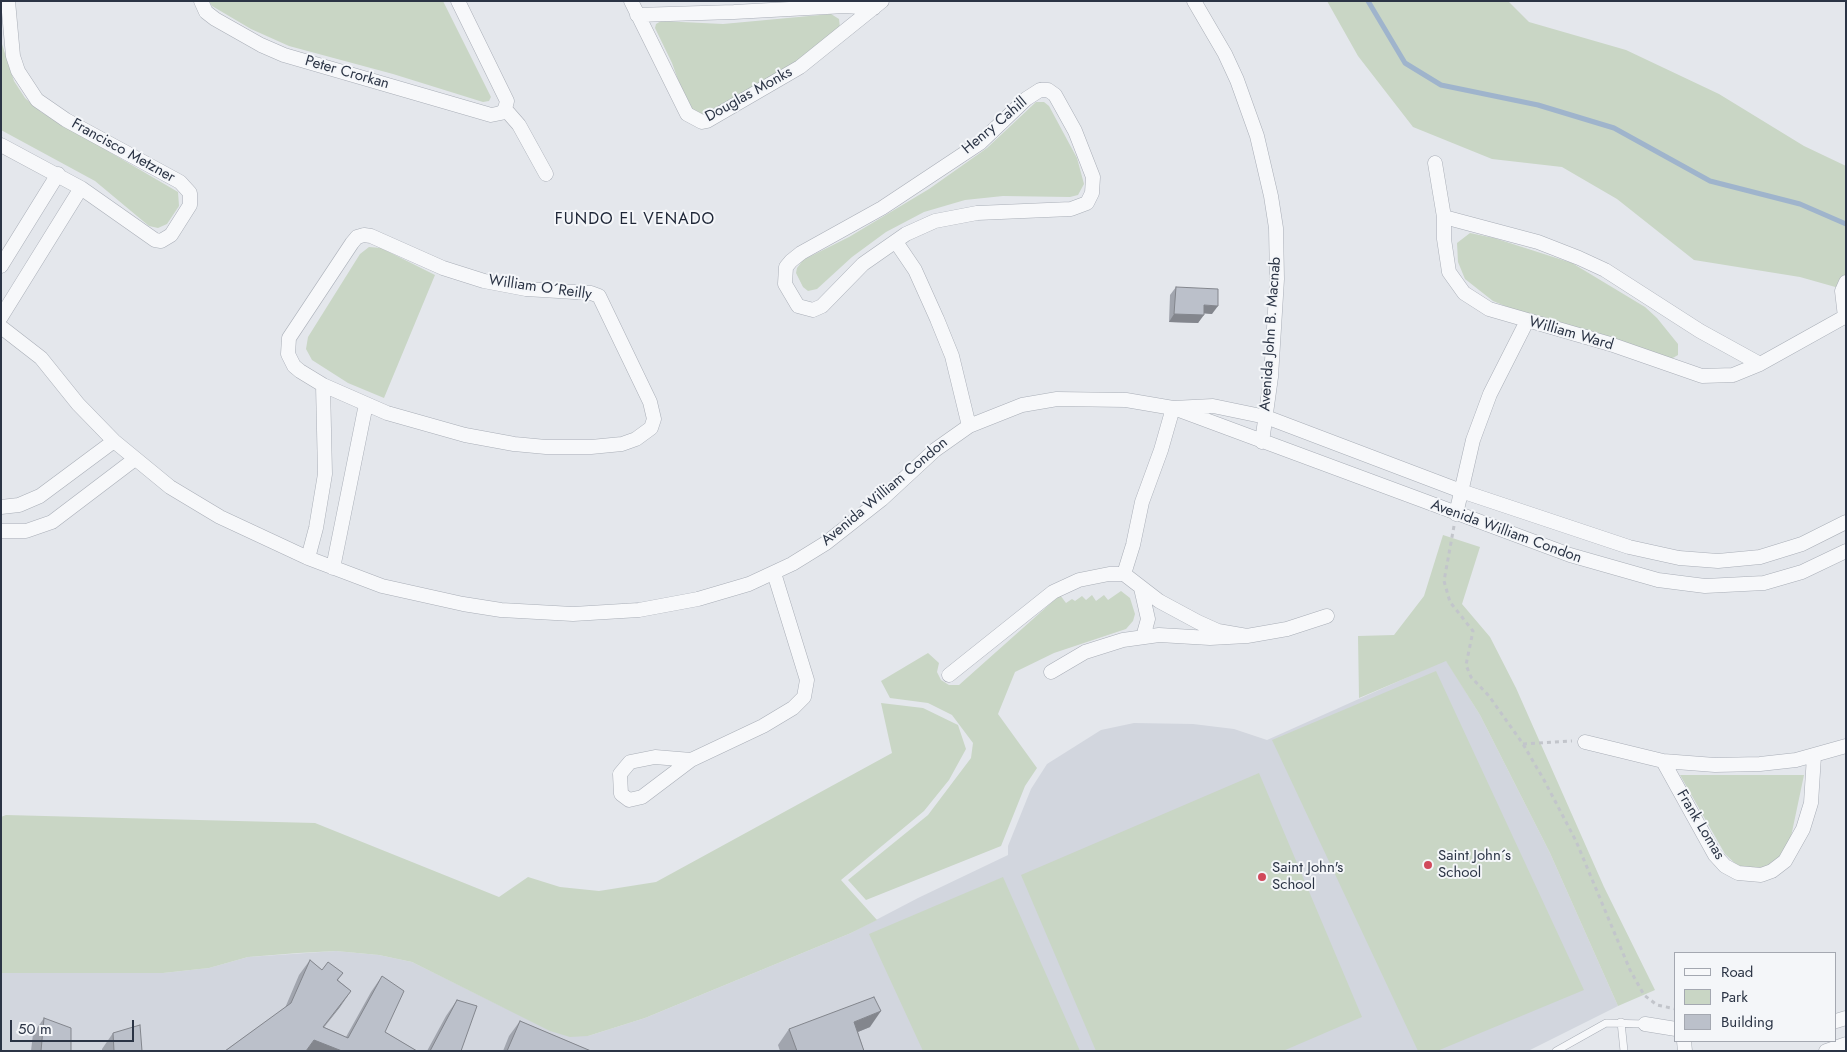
<!DOCTYPE html>
<meta charset="utf-8">
<style>
body{margin:0}
#map{position:relative;width:1847px;height:1052px;overflow:hidden;background:#e4e7ec;font-family:Jost,sans-serif}
canvas{display:block}
.frame{position:absolute;inset:0;border:2px solid #2b3445;pointer-events:none}
.legend{position:absolute;left:1674px;top:952px;width:162px;height:90px;box-sizing:border-box;background:#f4f6f9;border:1px solid #a4a8b1;margin:0;padding:6px 9px;list-style:none;font-size:15px;color:#2b3445}
.legend li{display:flex;align-items:center;gap:10px;height:25px}
.legend b{width:25px;border:1px solid #a4a8b1}
.scale{position:absolute;left:10px;top:1020px;width:124px;height:22px;box-sizing:border-box;border:2px solid #2b3445;border-top:0;padding-left:6px;font-size:15px;line-height:18px;white-space:nowrap;color:#2b3445;-webkit-text-stroke:4px #f4f6f9;paint-order:stroke}
</style>
<div id="map">
<canvas width="1847" height="1052"></canvas>
<div class="frame"></div>
<ul class="legend">
<li><b style="height:6px;background:#f7f8fa"></b>Road</li>
<li><b style="height:14px;background:#c9d6c5"></b>Park</li>
<li><b style="height:14px;background:#bbc0ca"></b>Building</li>
</ul>
<div class="scale">50 m</div>
</div>
<script>
const context = document.querySelector('canvas').getContext('2d');
context.lineJoin = 'round';
function fill(path, color) {
  context.fillStyle = color;
  context.fill(path, 'evenodd');
}
function toPath(rows) {
  const path = new Path2D();
  for (const r of rows) {
    path.moveTo(r[0], r[1]);
    for (let i = 2; i < r.length; i += 2) path.lineTo(r[i], r[i + 1]);
  }
  return path;
}
function trace(path, color, width, dash) {
  context.strokeStyle = color;
  context.lineWidth = width;
  context.lineCap = dash ? 'butt' : 'round';
  context.setLineDash(dash || []);
  context.stroke(path);
}
function write(font, color, halo, rows, align = 'center') {
  context.font = font + ' Jost,sans-serif';
  context.lineWidth = 4;
  context.setLineDash([]);
  context.textBaseline = 'middle';
  context.strokeStyle = halo;
  context.fillStyle = color;
  for (const [text, x, y, turn = 0] of rows) {
    context.save();
    context.translate(x, y);
    context.rotate((+turn || 0) * Math.PI / 180);
    context.textAlign = isNaN(turn) ? turn : align;
    if (halo) context.strokeText(text, 0, 0);
    context.fillText(text, 0, 0);
    context.restore();
  }
}
fill(toPath([
 [1446,660,1480,715,1550,853,1618,1006,1528,1051,1,1051,1,973,163,973,209,968,248,957,336,951,379,955,412,962,503,1007,588,1036,645,1018,851,933,918,898,1008,855,1008,846,1031,789,1047,764,1101,730,1134,723,1193,724,1234,729,1267,740]
]), '#d2d6de');
fill(toPath([
 [209,1,443,1,491,97,489,101,483,102,393,74,289,46,251,29,212,6],
 [1327,1,1508,1,1529,22,1626,50,1719,94,1804,146,1846,166,1846,290,1800,277,1694,260,1617,199,1562,167,1492,159,1413,127,1358,56],
 [831,14,839,19,840,28,799,60,747,92,703,114,698,114,687,105,672,63,655,28,656,24,661,21,723,24],
 [1,41,14,81,25,98,41,112,178,192,179,206,167,224,158,228,149,226,95,181,1,130],
 [1036,102,1044,102,1049,106,1077,158,1084,184,1078,195,1070,197,1003,196,965,200,924,212,886,232,852,257,817,289,808,291,803,287,796,273,797,268,803,260,849,237,929,189,987,148],
 [1470,233,1494,238,1572,263,1645,307,1657,318,1678,344,1678,355,1671,359,1529,316,1493,301,1465,279,1458,262,1457,243],
 [369,247,381,248,435,275,384,398,348,383,312,360,306,349,308,337,360,254],
 [1443,535,1480,547,1462,604,1490,637,1516,688,1604,887,1655,990,1618,1006,1550,853,1480,715,1446,661,1359,698,1358,636,1394,635,1424,596],
 [1121,591,1130,598,1135,614,1133,621,1126,629,1054,653,1015,672,998,714,1037,768,1025,786,1001,846,866,900,848,880,928,815,971,758,973,743,952,715,928,703,890,698,881,681,928,653,939,663,937,672,941,680,949,685,959,685,1060,595,1066,603,1072,599,1075,601,1082,596,1086,600,1092,595,1096,601,1104,595,1108,600],
 [1436,671,1584,990,1437,1051,1418,1051,1272,740],
 [881,703,923,708,958,725,966,749,949,780,924,811,841,880,877,920,851,933,645,1018,588,1036,570,1037,550,1031,412,962,379,955,336,951,298,953,248,957,209,968,163,973,1,973,1,817,6,815,315,823,499,897,528,877,560,887,599,891,656,882,892,753],
 [1259,773,1362,1017,1283,1051,1096,1051,1021,875],
 [1680,775,1804,775,1788,851,1764,868,1742,870,1725,854],
 [1003,877,1080,1051,923,1051,869,934]
]), '#c9d6c5');
trace(toPath([
 [1368,1,1405,63,1441,85,1538,105,1614,128,1710,181,1800,204,1846,224]
]), '#9fb4cc', 5);
const lane = toPath([
 [1621,1022,1624,1051],
 [1556,1051,1606,1023,1645,1024]
]);
const street = toPath([
 [201,1,206,12,215,19,261,45,284,55,491,115,501,113,505,109,507,101,458,1],
 [631,1,687,114,702,122,707,121,800,67,882,1],
 [1194,1,1225,54,1237,80,1257,136,1271,196,1276,228,1277,279,1271,377,1262,442],
 [637,15,734,12,845,6,874,8],
 [1040,90,1048,90,1055,95,1075,131,1093,177,1092,193,1087,203,1071,209,977,213,935,221,906,234,863,264,822,306,813,310,798,306,785,284,786,267,791,261,801,253,882,208,980,143,1026,99,1040,90],
 [505,109,519,125,546,174],
 [1,145,81,188,155,240,161,241,171,235,190,205,190,193,180,182,66,120,37,100,18,71,13,56,8,1],
 [1435,163,1444,217],
 [364,235,371,236,443,268,484,281,526,289,591,293,599,296,650,402,654,419,651,428,636,439,622,444,591,447,546,447,514,444,465,435,387,413,323,385,300,371,294,366,288,354,289,338,352,243,357,237,364,235],
 [896,242,915,270,937,319,952,356,969,426],
 [1,266,58,174],
 [1,317,81,188],
 [1845,317,1842,291,1846,282],
 [1,327,41,358,78,404,114,441,170,487,220,517,308,558,382,586,463,604,501,610,573,614,639,610,698,599,749,584,792,564,826,543,882,499,935,450,969,426,1022,405,1057,399,1126,400,1173,408,1213,406,1266,417,1461,491,1629,547,1679,558,1718,561,1760,557,1802,544,1846,522],
 [1760,364,1700,331,1605,270,1579,258,1538,242,1444,217,1444,239,1449,272,1464,293,1489,309,1610,344,1702,376,1733,375,1760,364,1846,316],
 [1179,410,1570,555,1658,580,1705,586,1764,583,1802,572,1846,551],
 [1,507,19,505,40,496,114,441],
 [1456,514,1473,440,1490,394,1527,321],
 [1,531,26,531,52,522,135,459],
 [308,558,316,528,325,474,323,385],
 [333,568,366,404],
 [1124,574,1133,545,1142,502,1161,450,1173,408],
 [1141,588,1148,619,1143,637],
 [1051,672,1085,652,1123,640,1159,635,1210,638,1247,636,1287,629,1327,616],
 [949,675,1053,592,1079,580,1109,574,1124,574,1159,601,1198,622,1218,631,1247,636],
 [1585,742,1663,761,1715,765,1760,764,1796,760,1846,746],
 [691,760,655,757,630,762,620,774,621,794,629,800,642,797,691,760,763,726,793,708,804,697,807,680,774,573],
 [1663,761,1715,855,1725,866,1738,873,1761,875,1772,871,1785,861,1803,829,1811,803,1814,756],
 [1836,1021,1846,1018],
 [1645,1024,1676,1029],
 [1684,1041,1685,1051],
 [1826,1051,1846,1044]
]);
trace(lane, '#a9aeb7', 8);
trace(street, '#a9aeb7', 15);
trace(toPath([
 [1454,526,1444,581,1450,602,1473,631,1466,665,1471,677,1489,696,1523,744,1544,780,1576,841,1630,970,1644,995,1657,1005,1676,1009],
 [1523,744,1572,741]
]), '#c2c5cb', 3, [4, 4]);
trace(lane, '#f7f8fa', 7);
trace(street, '#f7f8fa', 14);
fill(toPath([
 [1176,287,1212,314,1204,313,1198,323,1169,322,1170,295],
 [310,960,322,970,343,973,338,980,351,991,324,1027,346,1037,371,992,382,976,385,1032,417,1051,225,1051,285,1008,299,975],
 [457,1000,461,1051,427,1051,446,1016],
 [44,1018,71,1051,31,1051,33,1034],
 [520,1021,591,1051,503,1051,509,1036],
 [870,1027,858,1032,864,1051,780,1051,778,1045,789,1029],
 [113,1033,142,1051,102,1051,102,1049]
]), '#a1a5ae');
fill(toPath([
 [1204,305,1218,306,1212,314,1199,313],
 [1174,314,1204,315,1198,323,1169,322],
 [351,991,340,1007,314,1040,342,1051,306,1051],
 [881,1011,870,1027,843,1038,854,1022]
]), '#83868d');
const building = toPath([
 [1176,287,1218,289,1218,306,1204,305,1204,315,1174,314,1176,287],
 [310,960,322,970,328,962,343,973,337,980,351,991,323,1027,348,1038,382,976,404,991,385,1032,417,1051,342,1051,314,1040,306,1051,225,1051,291,1003,310,960],
 [874,997,881,1011,854,1022,864,1051,797,1051,789,1029,874,997],
 [457,1000,477,1006,461,1051,430,1051,457,1000],
 [44,1018,71,1028,71,1051,41,1051,44,1018],
 [520,1021,591,1051,507,1051,520,1021],
 [140,1025,142,1051,114,1051,113,1033,140,1025]
]);
fill(building, '#bbc0ca');
trace(building, '#83868d', 1);
for (const [x, y, r, color] of [
 [1428,865,5,"#d1495b"],
 [1262,877,5,"#d1495b"]
]) {
  const dot = new Path2D();
  dot.arc(x, y, r, 0, 2 * Math.PI);
  context.fillStyle = color;
  context.fill(dot);
  trace(dot, '#f4f6f9', 2);
}
write('15px', '#2b3445', '#f4f6f9', [
 ["Peter Crorkan",347,73,16],
 ["Douglas Monks",749,95,-29],
 ["Henry Cahill",995,126,-40],
 ["Francisco Metzner",123,151,29],
 ["William O´Reilly",540,288,8],
 ["Avenida John B. Macnab",1271,334,-86],
 ["William Ward",1571,334,16],
 ["Avenida William Condon",885,492,-40],
 ["Avenida William Condon",1506,532,20],
 ["Frank Lomas",1700,825,59]
]);
write('15px', '#2b3445', '#f4f6f9', [
 ["Saint John´s",1438,856],
 ["School",1438,873],
 ["Saint John's",1272,868],
 ["School",1272,885]
], 'left');
context.letterSpacing = '1px';
write('16px', '#1d2536', '#f4f6f9', [
 ["FUNDO EL VENADO",635,220]
]);
context.letterSpacing = '0px';
</script>
